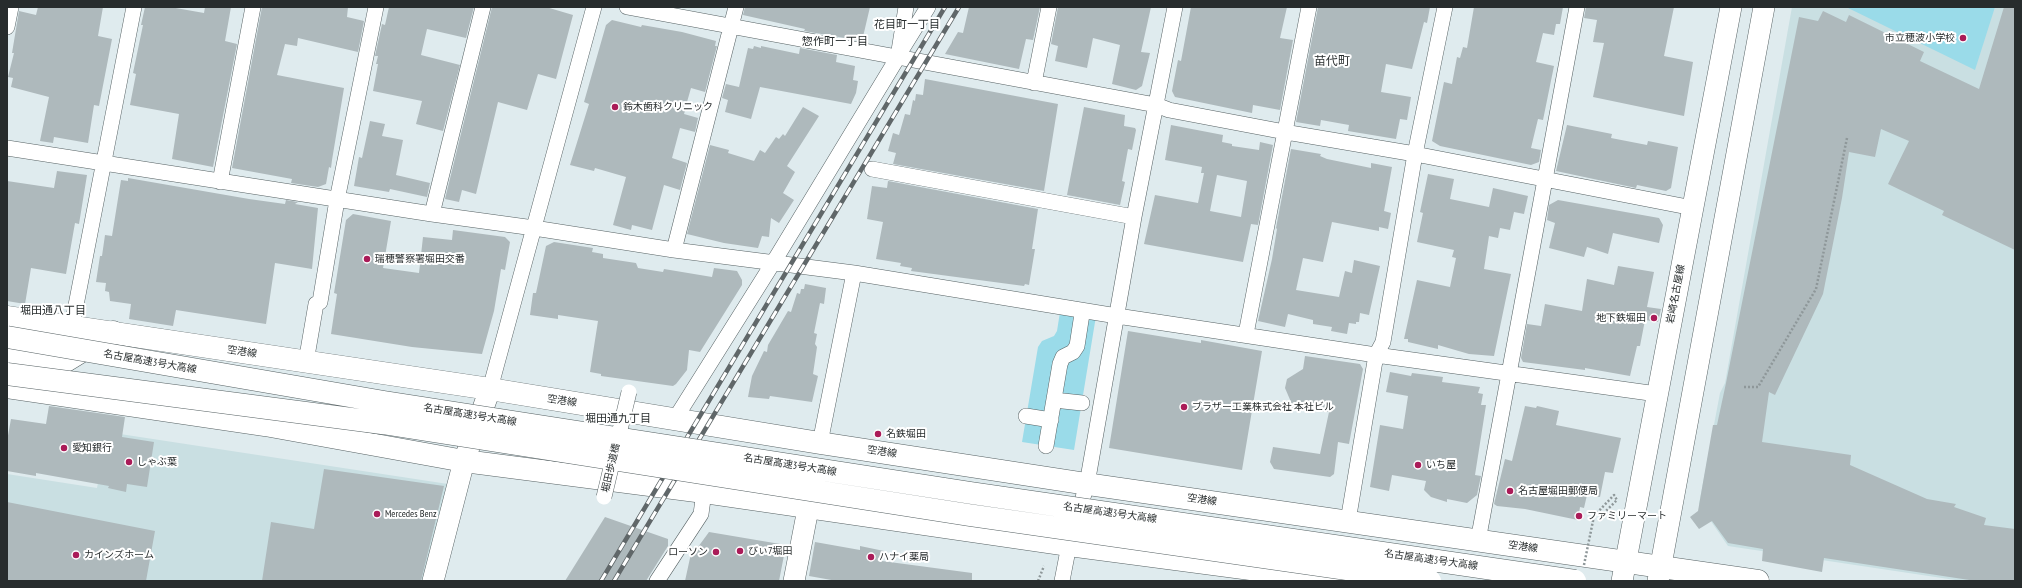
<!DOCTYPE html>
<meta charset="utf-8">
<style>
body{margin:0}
#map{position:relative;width:2022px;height:588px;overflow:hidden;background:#dfebee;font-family:"PT Sans Narrow",sans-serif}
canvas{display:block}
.frame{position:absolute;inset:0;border:8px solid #272c2d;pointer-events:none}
</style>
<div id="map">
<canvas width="2022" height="588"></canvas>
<div class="frame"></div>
</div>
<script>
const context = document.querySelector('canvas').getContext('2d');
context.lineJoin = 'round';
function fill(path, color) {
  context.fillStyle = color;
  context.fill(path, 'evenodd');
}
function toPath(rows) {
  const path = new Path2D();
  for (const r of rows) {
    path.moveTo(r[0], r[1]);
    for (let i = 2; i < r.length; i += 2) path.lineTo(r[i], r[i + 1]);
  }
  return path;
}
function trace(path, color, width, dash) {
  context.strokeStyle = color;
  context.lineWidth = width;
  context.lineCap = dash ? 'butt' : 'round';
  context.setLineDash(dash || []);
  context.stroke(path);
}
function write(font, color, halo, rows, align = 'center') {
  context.font = font + ' "PT Sans Narrow","Noto Sans JP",sans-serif';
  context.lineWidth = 4;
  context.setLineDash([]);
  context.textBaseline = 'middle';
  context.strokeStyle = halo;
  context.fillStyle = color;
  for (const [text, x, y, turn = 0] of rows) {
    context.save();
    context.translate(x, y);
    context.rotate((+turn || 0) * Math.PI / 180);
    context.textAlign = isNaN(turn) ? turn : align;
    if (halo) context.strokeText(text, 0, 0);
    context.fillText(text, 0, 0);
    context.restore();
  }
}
fill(toPath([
 [1792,7,2015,7,2015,581,1962,581,1728,546,1699,504,1720,393,1725,383],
 [107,432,448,484,423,581,7,581,7,474,97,488]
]), '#c9dfe2');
fill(toPath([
 [1846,7,1995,7,1975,70],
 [1060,312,1096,316,1074,450,1022,442,1038,347,1042,341,1054,336,1057,331]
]), '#9adbe9');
fill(toPath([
 [38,7,103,7,98,36,112,39,99,106,94,105,88,143,54,137,53,143,40,141,49,97,11,87,13,78,8,77,14,53,12,53,19,11,36,15],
 [145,7,170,7,204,13,205,7,231,7,225,41,237,44,213,167,172,159,179,114,130,105,136,74,133,73,143,25,141,25],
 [262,7,348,7,347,17,364,21,358,52,298,38,297,46,285,44,277,75,344,88,332,160,331,168,329,167,326,184,318,187,291,183,292,179,232,168],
 [389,7,474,7,466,38,427,29,421,55,460,65,443,131,416,124,422,101,373,91,378,64,376,64,378,56,375,56,382,24,385,25],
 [492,7,546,7,573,15,556,79,538,74,527,110,498,102,476,194,462,190,459,202,445,199],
 [745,7,870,7,862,41,804,31,805,29,743,15],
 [969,7,1040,7,1033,40,1026,39,1019,69,945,54,958,32,963,33],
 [1058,7,1151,7,1141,52,1150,53,1142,86,1136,90,1112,84,1120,45,1093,38,1087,68,1055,61,1058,46,1051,44],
 [1191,7,1287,7,1280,38,1293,40,1280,110,1253,105,1252,113,1175,97,1172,91,1178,60,1181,61],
 [1318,7,1430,7,1427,23,1424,22,1412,69,1386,64,1381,92,1411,97,1407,120,1400,119,1396,139,1348,131,1349,125,1321,120,1320,126,1296,122],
 [1474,7,1563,7,1560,24,1556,24,1554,35,1543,33,1536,62,1554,66,1543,120,1538,119,1531,148,1541,150,1539,162,1531,165,1440,146,1432,141,1444,82,1452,84,1457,57,1460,58,1463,47,1467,48],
 [1586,7,1674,7,1664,56,1693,62,1684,116,1593,97,1604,43,1593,42,1597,20,1584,18],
 [2004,7,2015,7,2015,250,1942,215,1944,211,1888,184,1909,141,1881,129,1875,157,1849,152,1842,198,1823,294,1775,395,1769,392,1762,442,1851,455,1850,465,1927,499,1956,504,1954,507,1986,518,1984,525,2015,529,2015,581,1976,581,1824,558,1822,572,1762,561,1763,549,1728,543,1712,521,1699,529,1690,517,1698,511,1713,425,1717,425,1726,383,1799,17,1818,21,1823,11,1846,22,1849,15,1924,52,1920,61,1979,89],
 [612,20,641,27,642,25,682,32,716,41,715,46,717,46,705,92,691,88,687,102,680,100,687,104,684,114,698,118,695,132,680,128,672,158,687,163,680,190,664,185,652,230,632,225,631,230,613,225,626,177,595,168,594,171,570,165,589,104,584,102,606,25],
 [754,46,761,48,761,46,799,54,800,48,837,55,836,62,855,66,853,80,858,81,856,93,851,104,760,87,751,119,725,112,728,100,722,98,726,84,739,87,748,48,753,49],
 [925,79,1058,104,1044,191,893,164,896,153,888,151,893,133,899,135,905,114,910,115,913,100,915,101,916,94,923,95],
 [803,107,819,116,787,166,795,172,783,193,794,200,779,223,771,218,769,237,762,236,758,248,724,243,687,234,710,145,729,150,728,153,754,161,760,150,765,153,776,137,779,139,783,134,785,136],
 [1084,107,1125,115,1124,126,1135,128,1136,130,1132,150,1128,149,1122,181,1125,182,1120,205,1067,195],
 [370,121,385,124,382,136,403,140,396,175,430,183,427,197,390,189,389,192,354,186,359,157,362,158],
 [1171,125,1223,135,1222,142,1232,144,1232,146,1259,150,1260,142,1273,145,1258,225,1251,224,1243,262,1144,244,1155,195,1198,203,1204,173,1201,173,1202,167,1165,160],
 [1217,175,1247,181,1241,217,1210,211],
 [1567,125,1612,134,1611,138,1647,145,1648,141,1678,147,1671,188,1666,191,1637,185,1636,188,1556,171],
 [1291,149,1321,154,1320,156,1327,159,1371,168,1371,163,1392,167,1384,211,1391,213,1388,229,1379,227,1379,231,1332,222,1323,262,1303,258,1296,290,1339,297,1345,271,1352,273,1354,260,1380,266,1369,315,1360,313,1359,322,1356,322,1356,324,1349,323,1347,334,1331,331,1332,327,1313,324,1313,320,1288,314,1285,327,1258,321,1272,259,1277,229,1276,228],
 [57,171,87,175,79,224,75,223,66,274,31,268,25,304,7,301,7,181,54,188],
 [1428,174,1454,179,1450,199,1489,207,1493,188,1528,196,1524,214,1514,212,1510,230,1500,228,1498,238,1489,236,1484,269,1511,274,1494,356,1469,354,1438,345,1438,349,1408,342,1408,339,1404,339,1417,280,1450,287,1456,258,1452,257,1454,250,1417,242,1423,213,1420,212],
 [128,178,249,199,285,204,286,200,298,202,295,204,318,208,312,269,275,263,266,324,176,310,173,326,129,319,131,304,110,301,109,292,105,291,106,283,96,282,100,256,102,256,105,235,112,236,121,180,128,181],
 [888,181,1038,209,1032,249,1035,249,1029,285,1025,284,1024,286,911,271,912,268,900,266,901,263,876,259,883,222,867,219,872,186,887,188],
 [1558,200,1659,218,1663,225,1659,243,1613,233,1608,254,1587,247,1584,257,1549,248,1555,223,1547,220,1549,205],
 [353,214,391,221,383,268,419,273,423,237,452,240,453,230,505,237,510,242,505,270,501,269,494,311,482,354,412,347,331,334,337,294,334,293,346,220],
 [554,242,593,248,592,252,603,254,603,258,636,263,638,268,663,272,664,269,712,277,714,268,737,271,742,280,742,285,700,352,689,350,687,370,676,384,673,386,601,376,601,374,590,372,598,321,558,315,558,319,530,315,533,293,536,293,546,246],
 [1618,266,1654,272,1647,307,1661,309,1658,322,1645,320,1640,346,1637,346,1630,376,1585,368,1585,370,1523,362,1521,358,1527,324,1541,326,1545,304,1582,311,1587,279,1614,285],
 [805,284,826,288,824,304,820,303,814,333,817,334,815,344,817,347,813,374,818,376,812,402,770,396,769,399,748,397,752,376,764,351,767,352,768,345,788,311,791,312,797,293,800,294,801,289,804,289],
 [1128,331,1201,343,1201,340,1262,351,1242,470,1109,448],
 [1305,356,1360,364,1363,369,1349,444,1338,442,1334,474,1330,477,1274,469,1270,462,1273,447,1320,454,1329,412,1290,408,1291,402,1285,388,1287,379,1303,369],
 [1390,372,1411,376,1412,373,1443,377,1442,382,1480,387,1478,393,1483,394,1481,405,1486,405,1475,475,1481,476,1477,495,1467,503,1447,499,1447,502,1431,497,1424,490,1426,481,1392,475,1389,491,1370,487,1380,425,1403,429,1408,396,1386,392],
 [49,406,125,417,122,437,154,442,147,487,127,484,126,492,108,488,109,486,36,473,36,476,7,471,7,441,11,419,46,424],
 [1525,406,1536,408,1537,406,1559,411,1556,425,1621,438,1613,473,1605,472,1600,497,1587,495,1584,508,1580,507,1578,520,1525,509,1497,506,1494,504,1505,459,1512,461],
 [324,469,444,486,421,581,262,581,271,522,314,529],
 [7,502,155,531,146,581,7,581],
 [605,517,668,539,668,546,646,581,565,581],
 [709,532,786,545,779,581,685,581,690,558],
 [815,542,860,550,860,546,884,551,882,561,972,573,972,581,837,581,809,576]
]), '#aeb9bc');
const street = toPath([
 [627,7,1156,105,1169,110,1285,132,1415,154,1693,208],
 [7,27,11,7],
 [902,49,928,7],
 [1034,83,1049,7],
 [7,148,432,214,534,228,674,250,854,273,1117,316,1376,355,1657,394],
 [872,169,1134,217],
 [220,182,253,7],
 [432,214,483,7],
 [674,250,736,7],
 [1246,334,1309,7],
 [70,336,134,7],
 [306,362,316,304,320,302,337,200,376,7],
 [490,389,594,7],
 [1054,400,1082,403],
 [1026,416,1051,420],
 [675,419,773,263,898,57,906,7],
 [820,443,854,273],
 [1046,446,1060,364,1063,357,1073,352,1077,346,1082,314],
 [1348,521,1376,355,1383,342,1415,154,1445,7],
 [1478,541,1577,7],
 [657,581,701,514,704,492],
 [1062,581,1069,545,1087,484,1134,217,1175,7]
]);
const secondary = toPath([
 [433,581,464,461,490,389],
 [794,581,808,509],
 [1622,581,1731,7],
 [1658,581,1764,7]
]);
const primary = toPath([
 [7,317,490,389,820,443,1087,484,1758,581],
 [7,387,265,425,464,461,704,492,1069,545,1341,581]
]);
const highway = toPath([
 [7,352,66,361,113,332]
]);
trace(street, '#576264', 16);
trace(secondary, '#576264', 22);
trace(primary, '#576264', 23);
trace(highway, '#576264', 23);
trace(toPath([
 [1744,387,1758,387,1816,289,1847,138],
 [1594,516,1614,495,1617,500,1600,517],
 [1038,581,1044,566]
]), '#8e9799', 2.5, [2, 2]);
trace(street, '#fff', 15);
trace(secondary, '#fff', 21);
trace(primary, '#fff', 22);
trace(highway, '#fff', 22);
const rail = toPath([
 [601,581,945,7],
 [614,581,959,7]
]);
trace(rail, '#606769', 4.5);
trace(rail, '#fff', 3, [9]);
const streetBridge = toPath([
 [604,497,629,392]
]);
const highwayBridge = toPath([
 [7,337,384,402,971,493,1575,581],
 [7,374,382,423,969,515,1430,581]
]);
trace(streetBridge, '#576264', 16, []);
trace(highwayBridge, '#576264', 23, []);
trace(toPath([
 [1584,565,1594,516]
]), '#8e9799', 2.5, [2, 2]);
trace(streetBridge, '#fff', 15);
trace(highwayBridge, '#fff', 22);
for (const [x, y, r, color] of [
 [1963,38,4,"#aa1b58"],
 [615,107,4,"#aa1b58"],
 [367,259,4,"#aa1b58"],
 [1654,318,4,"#aa1b58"],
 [1184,407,4,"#aa1b58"],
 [878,434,4,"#aa1b58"],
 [64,448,4,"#aa1b58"],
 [129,462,4,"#aa1b58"],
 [1418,465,4,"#aa1b58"],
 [1510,491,4,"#aa1b58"],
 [377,514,4,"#aa1b58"],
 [1579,516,4,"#aa1b58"],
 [740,551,4,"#aa1b58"],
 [716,552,4,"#aa1b58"],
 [76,555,4,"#aa1b58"],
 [871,557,4,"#aa1b58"]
]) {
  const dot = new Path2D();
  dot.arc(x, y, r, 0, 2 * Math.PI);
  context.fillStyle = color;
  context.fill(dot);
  trace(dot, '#fff', 1.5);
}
write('10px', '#272c2d', '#fff', [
 ["市立穂波小学校",1955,38,"right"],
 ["鈴木歯科クリニック",623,107],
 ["瑞穂警察署堀田交番",375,259],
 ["地下鉄堀田",1646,318,"right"],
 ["ブラザー工業株式会社 本社ビル",1192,407],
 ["名鉄堀田",886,434],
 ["愛知銀行",72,448],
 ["しゃぶ葉",137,462],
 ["いち屋",1426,465],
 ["名古屋堀田郵便局",1518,491],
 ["Mercedes Benz",385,514],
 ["ファミリーマート",1587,516],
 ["びぃ7堀田",748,551],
 ["ローソン",708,552,"right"],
 ["カインズホーム",84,555],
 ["ハナイ薬局",879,557]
], 'left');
write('10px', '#272c2d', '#fff', [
 ["岩崎名古屋線",1676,294,-79],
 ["空港線",242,352,9],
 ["名古屋高速3号大高線",150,362,10],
 ["空港線",562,401,9],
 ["名古屋高速3号大高線",470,415,9],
 ["空港線",882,452,9],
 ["名古屋高速3号大高線",790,465,9],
 ["堀田歩道橋",611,468,-77],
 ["空港線",1202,500,8],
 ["名古屋高速3号大高線",1110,513,8],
 ["空港線",1523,547,8],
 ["名古屋高速3号大高線",1431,560,8]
]);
write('11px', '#272c2d', '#fff', [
 ["花目町一丁目",907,25],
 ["惣作町一丁目",835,42],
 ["堀田通八丁目",53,311],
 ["堀田通九丁目",618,419]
]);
write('12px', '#272c2d', '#fff', [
 ["苗代町",1332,62]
]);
</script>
